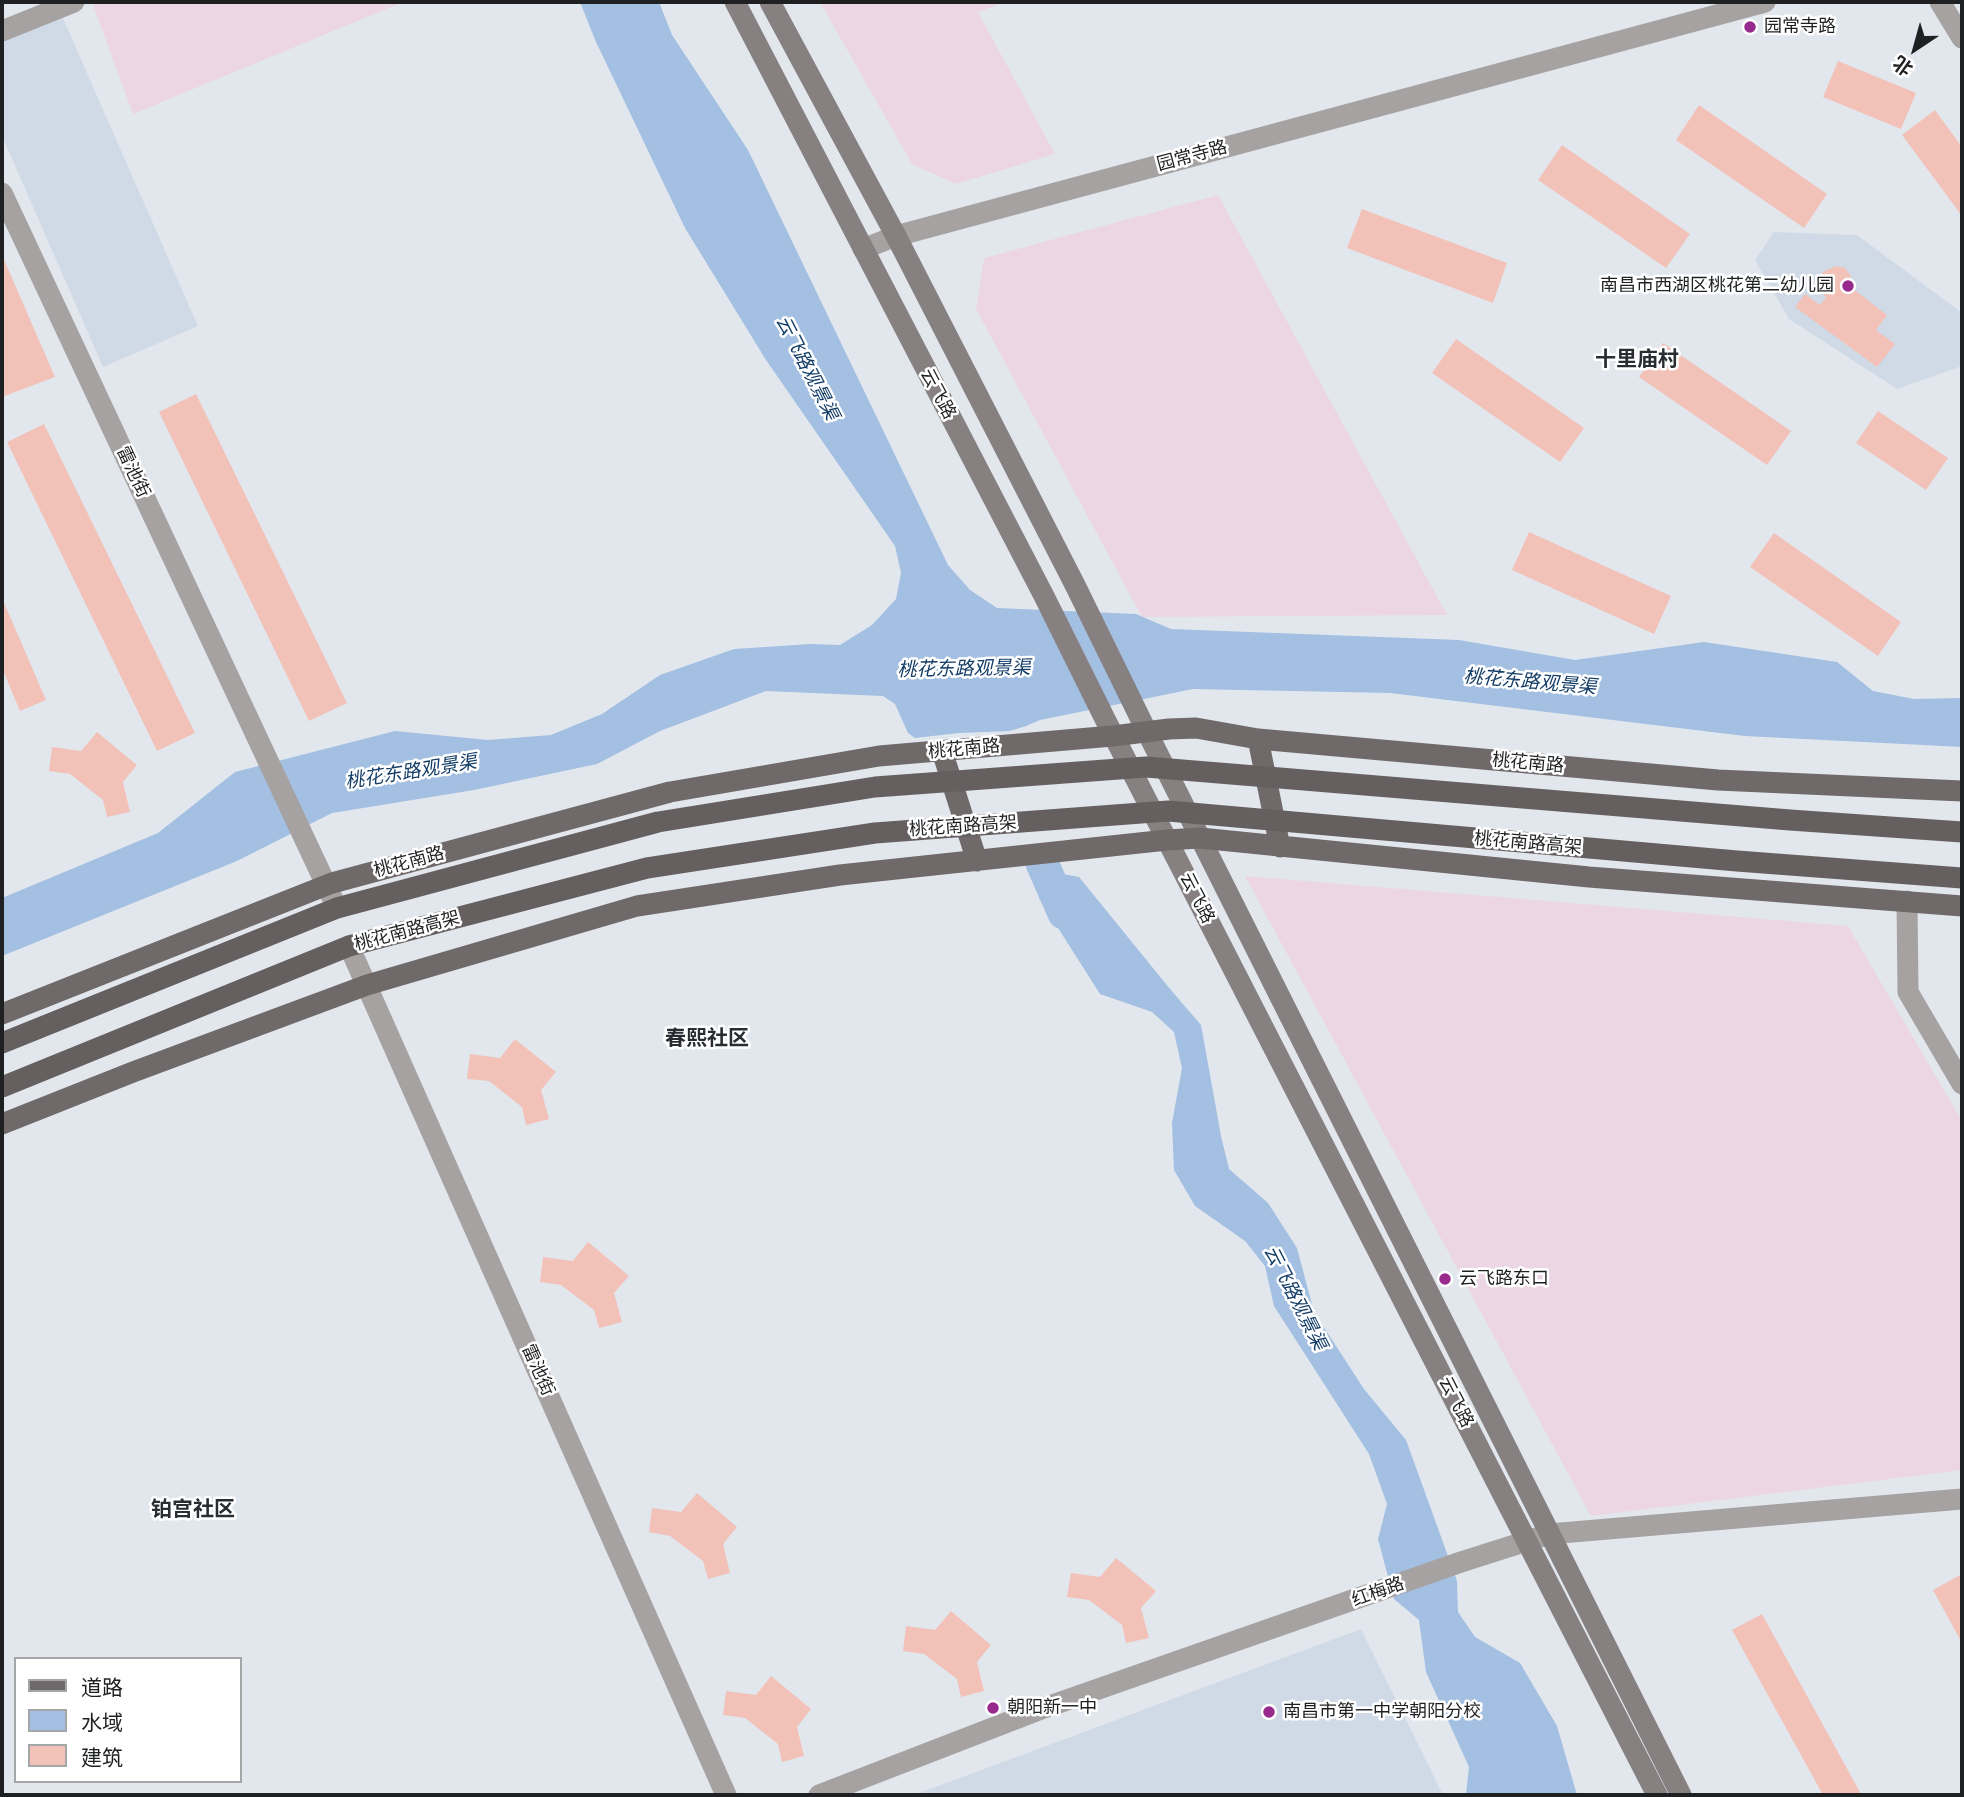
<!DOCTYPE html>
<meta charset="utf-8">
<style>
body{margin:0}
#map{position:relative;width:1964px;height:1797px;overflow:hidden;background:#e2e7ee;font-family:Mulish,"Noto Sans SC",sans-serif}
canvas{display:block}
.frame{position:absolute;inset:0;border:4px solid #1e2022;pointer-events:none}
.legend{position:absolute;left:14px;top:1657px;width:228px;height:126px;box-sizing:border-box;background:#fff;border:2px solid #a5a6a7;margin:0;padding:9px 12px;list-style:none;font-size:21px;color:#1e2022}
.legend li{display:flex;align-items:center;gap:14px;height:35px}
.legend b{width:35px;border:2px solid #a5a6a7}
.north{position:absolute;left:1880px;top:14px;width:70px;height:70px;-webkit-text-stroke:5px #fff;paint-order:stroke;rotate:216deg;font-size:19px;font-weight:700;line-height:28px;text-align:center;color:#1e2022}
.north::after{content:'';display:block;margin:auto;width:24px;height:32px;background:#1e2022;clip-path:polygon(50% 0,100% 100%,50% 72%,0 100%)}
</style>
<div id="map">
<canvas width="1964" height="1797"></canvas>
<div class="frame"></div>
<ul class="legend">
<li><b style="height:9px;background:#70696a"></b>道路</li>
<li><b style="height:19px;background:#a3bfe1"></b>水域</li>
<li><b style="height:19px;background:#f2c2b9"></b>建筑</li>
</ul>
<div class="north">北</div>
</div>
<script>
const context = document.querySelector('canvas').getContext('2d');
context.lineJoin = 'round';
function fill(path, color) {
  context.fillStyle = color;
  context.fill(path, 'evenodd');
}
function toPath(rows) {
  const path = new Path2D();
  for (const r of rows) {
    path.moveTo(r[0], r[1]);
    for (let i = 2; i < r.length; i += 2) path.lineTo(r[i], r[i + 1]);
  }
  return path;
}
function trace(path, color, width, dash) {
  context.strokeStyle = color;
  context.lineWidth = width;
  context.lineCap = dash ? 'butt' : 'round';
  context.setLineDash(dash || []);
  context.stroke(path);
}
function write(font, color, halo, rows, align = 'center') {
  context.font = font + ' Mulish,"Noto Sans SC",sans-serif';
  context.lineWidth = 5;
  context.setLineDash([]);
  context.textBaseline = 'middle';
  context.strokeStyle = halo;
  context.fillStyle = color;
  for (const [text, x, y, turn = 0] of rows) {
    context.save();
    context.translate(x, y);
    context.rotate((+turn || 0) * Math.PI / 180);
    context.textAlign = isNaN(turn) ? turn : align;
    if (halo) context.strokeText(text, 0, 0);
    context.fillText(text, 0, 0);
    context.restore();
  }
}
fill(toPath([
 [92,2,403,2,133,114],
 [820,2,1005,2,978,12,1055,154,956,184,912,164],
 [1218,195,1447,615,1142,617,976,309,984,258],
 [1245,876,1848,926,1962,1121,1962,1470,1591,1516]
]), '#ecd6e3');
fill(toPath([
 [62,16,198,326,103,367,2,136,2,42],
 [1774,232,1857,235,1962,313,1962,366,1897,389,1789,319,1755,260],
 [1361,1629,1443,1795,914,1795]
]), '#d0dae7');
fill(toPath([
 [580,2,659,2,672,35,748,150,948,565,970,590,997,608,1136,614,1171,629,1459,640,1575,660,1704,642,1837,662,1873,691,1914,699,1962,698,1962,747,1745,736,1390,693,1193,689,1040,720,1026,726,1010,731,959,733,915,738,908,733,895,704,883,696,766,691,660,731,597,764,474,790,332,813,237,861,2,956,2,898,158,833,235,772,395,731,488,740,551,735,602,714,660,675,734,649,811,644,840,645,872,625,896,599,901,573,895,546,766,360,685,228,596,42],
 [1046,871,1079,877,1170,989,1201,1025,1221,1136,1229,1169,1268,1203,1297,1248,1314,1312,1364,1389,1406,1440,1457,1581,1458,1612,1475,1637,1520,1663,1557,1726,1577,1795,1466,1795,1469,1767,1426,1672,1419,1620,1394,1599,1378,1539,1387,1504,1369,1454,1274,1306,1265,1266,1245,1241,1195,1206,1174,1170,1172,1123,1182,1068,1174,1032,1152,1012,1100,994,1039,898]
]), '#a3bfe1');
trace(toPath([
 [1042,863,1064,913]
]), '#a3bfe1', 33);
fill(toPath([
 [1838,61,1916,93,1901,129,1823,97],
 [1699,105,1827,194,1804,228,1676,140],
 [1935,110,1962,147,1962,216,1902,135],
 [1562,145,1690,234,1666,268,1538,180],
 [1362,209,1507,263,1493,303,1347,248],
 [2,255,55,377,2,397],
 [1836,266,1845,268,1850,275,1852,288,1887,315,1876,330,1895,344,1877,367,1795,307,1805,294,1820,305,1826,298,1818,285,1823,272],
 [1456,339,1584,428,1560,462,1432,373],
 [1663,343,1791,431,1767,465,1639,377],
 [196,394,347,703,309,721,159,412],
 [1878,411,1948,458,1926,490,1856,443],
 [44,424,195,733,157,751,7,442],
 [1529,532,1671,596,1654,634,1512,570],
 [1774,533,1901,622,1878,656,1750,567],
 [2,598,46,700,20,711,2,668],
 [97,732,137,765,123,782,130,812,107,817,103,800,70,774,49,771,52,747,81,751],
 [515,1039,556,1072,541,1090,549,1119,526,1125,522,1107,489,1081,467,1079,470,1054,500,1058],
 [588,1242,629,1276,614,1293,622,1322,599,1328,594,1310,561,1285,540,1282,543,1257,573,1261],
 [697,1493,737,1527,723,1544,730,1573,708,1579,703,1561,670,1536,649,1532,652,1508,681,1512],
 [1116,1558,1156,1591,1141,1608,1149,1638,1126,1643,1122,1625,1089,1600,1067,1597,1071,1573,1100,1577],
 [1962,1574,1962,1643,1933,1590],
 [951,1611,991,1645,977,1662,984,1691,961,1697,957,1679,924,1654,903,1651,906,1626,935,1630],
 [1762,1614,1861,1794,1823,1795,1732,1630],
 [771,1676,811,1709,797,1727,804,1756,782,1762,778,1744,745,1718,723,1715,726,1691,756,1695]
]), '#f2c2b9');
trace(toPath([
 [2,193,337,908],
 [863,249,896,236,1765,2],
 [1907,901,1908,992,1962,1084],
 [349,946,726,1795],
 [819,1795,1044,1708,1461,1562,1549,1534,1962,1499]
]), '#a6a2a2', 21);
trace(toPath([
 [1940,2,1962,38],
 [2,31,74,2]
]), '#a6a2a2', 21);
trace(toPath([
 [735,2,1044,596,1106,721,1657,1795],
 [770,2,896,236,1075,585,1147,732,1681,1795]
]), '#878081', 21);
trace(toPath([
 [1258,739,1280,847],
 [942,751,977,861],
 [2,1014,332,883,670,792,879,756,1113,736,1169,729,1196,728,1258,739,1718,780,1962,791],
 [2,1124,133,1072,367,985,637,906,840,875,1167,840,1200,838,1589,877,1962,906]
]), '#70696a', 21);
trace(toPath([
 [2,1043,337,908,658,822,875,787,1146,767,1790,820,1962,832],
 [2,1087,349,946,647,868,875,833,1168,811,1737,861,1962,878]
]), '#665f60', 21);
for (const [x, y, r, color] of [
 [1750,27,7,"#972a8c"],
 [1848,286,7,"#972a8c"],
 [1445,1279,7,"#972a8c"],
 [993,1708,7,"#972a8c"],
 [1269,1712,7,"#972a8c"]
]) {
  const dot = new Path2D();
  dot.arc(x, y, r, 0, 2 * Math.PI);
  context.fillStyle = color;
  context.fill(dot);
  trace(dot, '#fff', 2.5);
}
write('18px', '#1e2022', '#fff', [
 ["园常寺路",1764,27],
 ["南昌市西湖区桃花第二幼儿园",1834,286,"right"],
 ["云飞路东口",1459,1279],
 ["朝阳新一中",1007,1708],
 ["南昌市第一中学朝阳分校",1283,1712]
], 'left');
write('18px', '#1e2022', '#fff', [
 ["园常寺路",1192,156,-15],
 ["云飞路",938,394,62],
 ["雷池街",133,472,65],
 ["桃花南路",964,749,-5],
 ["桃花南路",1528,763,5],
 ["桃花南路高架",963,826,-4],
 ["桃花南路高架",1528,843,5],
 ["桃花南路",409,862,-15],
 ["云飞路",1197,898,63],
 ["桃花南路高架",407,931,-15],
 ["雷池街",538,1370,66],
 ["云飞路",1456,1402,63],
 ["红梅路",1378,1592,-20]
]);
write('italic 19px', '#133d67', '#fff', [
 ["云飞路观景渠",807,368,63],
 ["桃花东路观景渠",964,669,-1],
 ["桃花东路观景渠",1530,682,5],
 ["桃花东路观景渠",411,772,-9],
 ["云飞路观景渠",1295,1298,63]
]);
write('bold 21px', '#292d32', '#fff', [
 ["十里庙村",1637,360],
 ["春熙社区",707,1039],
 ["铂宫社区",193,1510]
]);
</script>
